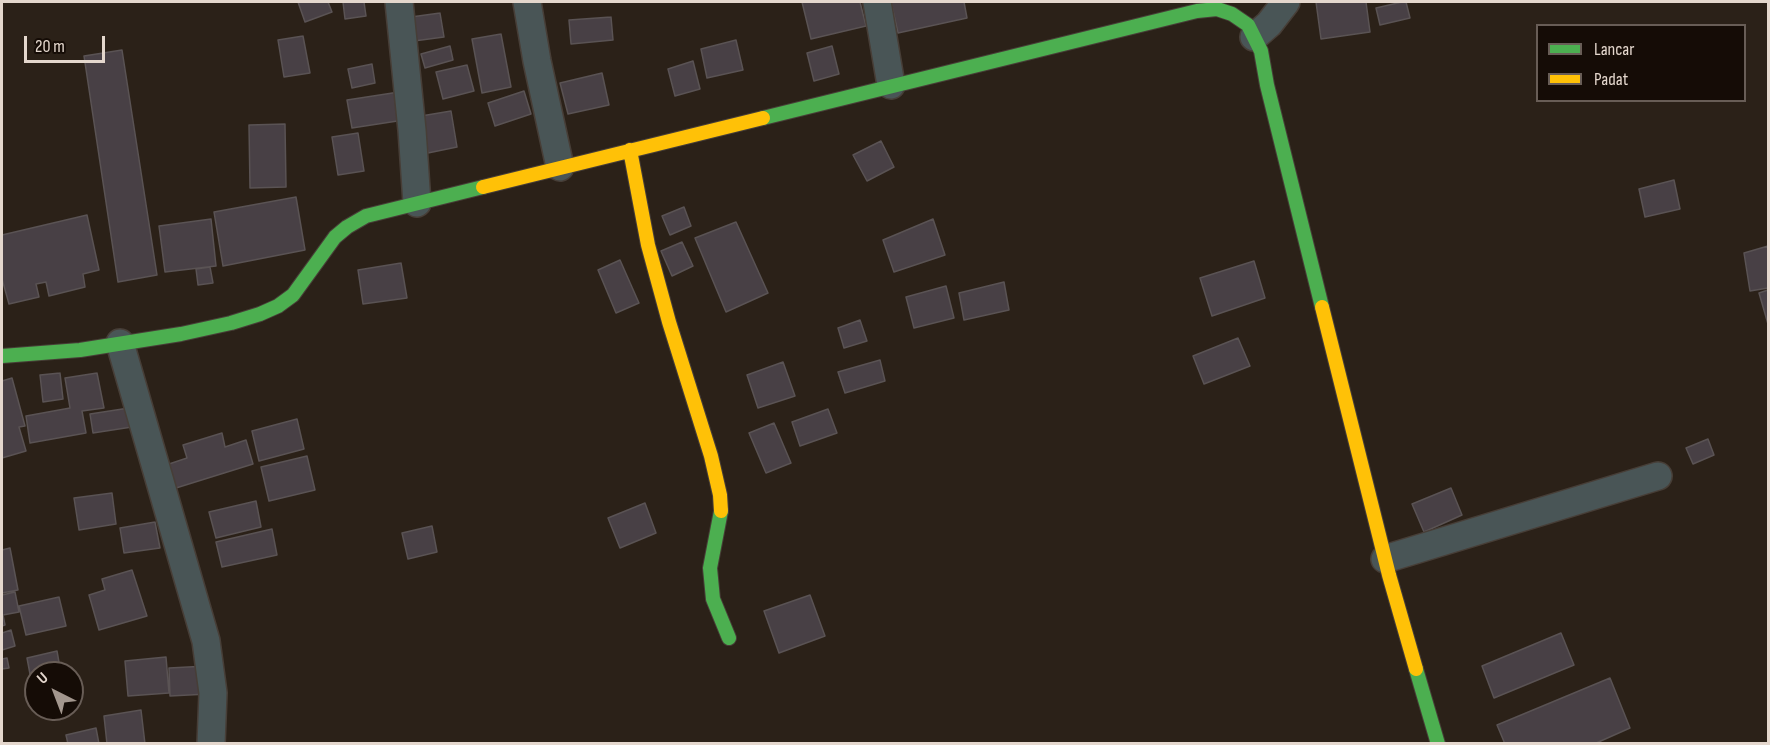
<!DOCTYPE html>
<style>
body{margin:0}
#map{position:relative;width:1770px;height:745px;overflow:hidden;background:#2b2118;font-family:"Sofia Sans Condensed",sans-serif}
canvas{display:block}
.frame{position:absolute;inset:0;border:3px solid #e4d7cd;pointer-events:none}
.legend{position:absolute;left:1536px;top:24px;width:210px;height:78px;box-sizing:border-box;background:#150c06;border:2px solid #685d56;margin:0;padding:8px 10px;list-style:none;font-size:18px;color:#e4d7cd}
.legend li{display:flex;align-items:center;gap:12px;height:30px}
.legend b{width:30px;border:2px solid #685d56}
.north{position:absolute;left:24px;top:661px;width:60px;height:60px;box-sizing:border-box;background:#150c06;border:2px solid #685d56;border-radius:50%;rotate:318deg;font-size:16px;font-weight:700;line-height:24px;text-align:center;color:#e4d7cd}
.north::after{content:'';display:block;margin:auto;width:21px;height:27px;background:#a3978e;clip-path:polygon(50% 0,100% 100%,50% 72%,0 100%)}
.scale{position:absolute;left:24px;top:36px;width:81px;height:27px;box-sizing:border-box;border:3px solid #e4d7cd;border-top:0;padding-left:8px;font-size:18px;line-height:21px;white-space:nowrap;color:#e4d7cd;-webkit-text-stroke:4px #150c06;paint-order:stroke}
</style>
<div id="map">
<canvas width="1770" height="745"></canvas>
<div class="frame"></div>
<ul class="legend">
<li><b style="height:8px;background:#4caf50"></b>Lancar</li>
<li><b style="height:8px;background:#ffc107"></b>Padat</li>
</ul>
<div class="north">U</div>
<div class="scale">20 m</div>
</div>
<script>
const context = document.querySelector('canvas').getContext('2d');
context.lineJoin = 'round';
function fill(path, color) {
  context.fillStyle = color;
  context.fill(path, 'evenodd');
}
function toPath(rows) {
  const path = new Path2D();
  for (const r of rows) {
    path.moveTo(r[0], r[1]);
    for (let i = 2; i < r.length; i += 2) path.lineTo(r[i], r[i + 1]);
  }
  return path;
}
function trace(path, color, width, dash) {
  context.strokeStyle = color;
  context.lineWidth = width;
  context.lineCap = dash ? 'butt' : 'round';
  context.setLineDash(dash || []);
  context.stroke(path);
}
const building = toPath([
 [298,2,328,2,332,12,305,22,298,2],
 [343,2,364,2,366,16,345,19,343,2],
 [802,2,860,2,866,26,811,39,802,2],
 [891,2,964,2,967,18,898,33,891,2],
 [1316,2,1366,2,1370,32,1321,39,1316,2],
 [1402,2,1406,2,1410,18,1380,25,1376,8,1402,2],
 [440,13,444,37,414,41,411,17,440,13],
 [611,17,613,40,571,44,569,20,611,17],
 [501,34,511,87,482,93,472,39,501,34],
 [303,36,310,73,284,77,278,40,303,36],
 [736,40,743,70,707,78,701,49,736,40],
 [450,46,453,60,425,68,421,54,450,46],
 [832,46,839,74,814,81,807,53,832,46],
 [122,50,157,275,118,282,84,56,122,50],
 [693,61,700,89,675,96,668,69,693,61],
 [372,64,375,83,352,88,348,69,372,64],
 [467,65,474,91,443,99,436,72,467,65],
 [602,73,609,105,568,114,560,83,602,73],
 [524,91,531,114,495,126,488,103,524,91],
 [399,92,404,120,352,128,347,100,399,92],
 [451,111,457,147,428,153,421,116,451,111],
 [285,124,286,187,250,188,249,125,285,124],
 [358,133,364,171,338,175,332,137,358,133],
 [881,141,894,167,867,181,853,155,881,141],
 [1674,180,1680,209,1645,217,1639,189,1674,180],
 [296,197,305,250,223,266,214,212,296,197],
 [684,207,691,226,670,235,662,216,684,207],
 [87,215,99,270,83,274,85,287,49,296,46,282,36,284,39,297,9,304,2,279,2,235,87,215],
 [211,219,216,266,165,272,159,226,211,219],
 [933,219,945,255,894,272,883,240,933,219],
 [736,222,768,293,726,312,695,238,736,222],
 [682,242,693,266,672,276,661,251,682,242],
 [1768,246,1768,288,1750,291,1744,253,1768,246],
 [620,260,639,303,616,313,598,270,620,260],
 [1254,261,1265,298,1212,316,1200,278,1254,261],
 [401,263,407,298,363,304,358,270,401,263],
 [210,267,213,283,198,285,196,269,210,267],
 [1004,282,1009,310,964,320,959,293,1004,282],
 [946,286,954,318,914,328,906,297,946,286],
 [1768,290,1768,324,1759,293,1768,290],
 [860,320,867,341,844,348,838,328,860,320],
 [1238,338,1250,366,1204,384,1193,356,1238,338],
 [880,360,885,381,845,393,838,372,880,360],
 [783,362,795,396,758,408,747,375,783,362],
 [60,373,63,399,43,402,40,375,60,373],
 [97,373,104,408,82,411,86,433,30,443,26,416,70,408,65,378,97,373],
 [12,378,25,426,19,427,26,451,2,458,2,381,12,378],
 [129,408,132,427,93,433,90,414,129,408],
 [828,409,837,433,800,446,792,422,828,409],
 [297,419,304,449,259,461,252,431,297,419],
 [774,423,791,463,766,473,749,433,774,423],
 [222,433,225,447,246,440,253,464,176,488,169,464,187,458,183,445,222,433],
 [1708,439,1714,455,1693,464,1686,448,1708,439],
 [307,456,315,490,269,501,261,467,307,456],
 [1451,488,1462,515,1424,532,1412,504,1451,488],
 [112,493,116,524,79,530,74,498,112,493],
 [256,501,261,527,216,538,209,512,256,501],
 [645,503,656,533,620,548,608,518,645,503],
 [155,522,160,548,124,553,120,528,155,522],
 [432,526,437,552,408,559,402,533,432,526],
 [272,529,277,555,222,567,216,542,272,529],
 [10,548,18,590,2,593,2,550,10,548],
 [132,570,147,616,99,630,89,595,105,590,102,579,132,570],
 [15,592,19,612,3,615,5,625,2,626,2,595,15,592],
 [810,595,825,636,779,653,764,611,810,595],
 [59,597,66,626,26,635,19,606,59,597],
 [11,630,15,646,2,650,2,633,11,630],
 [1561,633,1574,665,1494,698,1482,666,1561,633],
 [57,651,60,668,30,674,27,658,57,651],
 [166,657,169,693,128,696,125,661,166,657],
 [7,658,9,668,2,669,2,659,7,658],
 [207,666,208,694,170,696,169,668,207,666],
 [1610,678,1630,728,1594,744,1505,744,1497,725,1610,678],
 [141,710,145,744,107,744,104,716,141,710],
 [96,728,99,744,68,744,66,735,96,728]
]);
fill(building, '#484045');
trace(building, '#5a5354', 1.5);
const street = toPath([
 [399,2,412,130,417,203],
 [527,2,537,61,560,167],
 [877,2,891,85],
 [1254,37,1269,24,1286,2],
 [120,343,206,641,213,693,211,744],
 [1385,559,1658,476]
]);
const fast = toPath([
 [763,118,1197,11,1217,9,1232,14,1248,25,1261,51,1267,85,1322,307],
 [2,356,80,350,181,334,231,323,260,314,278,306,293,295,335,237,347,227,366,216,483,187],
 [721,511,710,568,713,599,729,638],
 [1416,669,1438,744]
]);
const slow = toPath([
 [630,150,648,245,669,322,711,456,720,495,721,511],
 [483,187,763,118],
 [1322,307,1389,575,1416,669]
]);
trace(street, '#473e37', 30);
trace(fast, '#473e37', 16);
trace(slow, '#473e37', 16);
trace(street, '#495556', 27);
trace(fast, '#4caf50', 14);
trace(slow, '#ffc107', 14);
</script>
